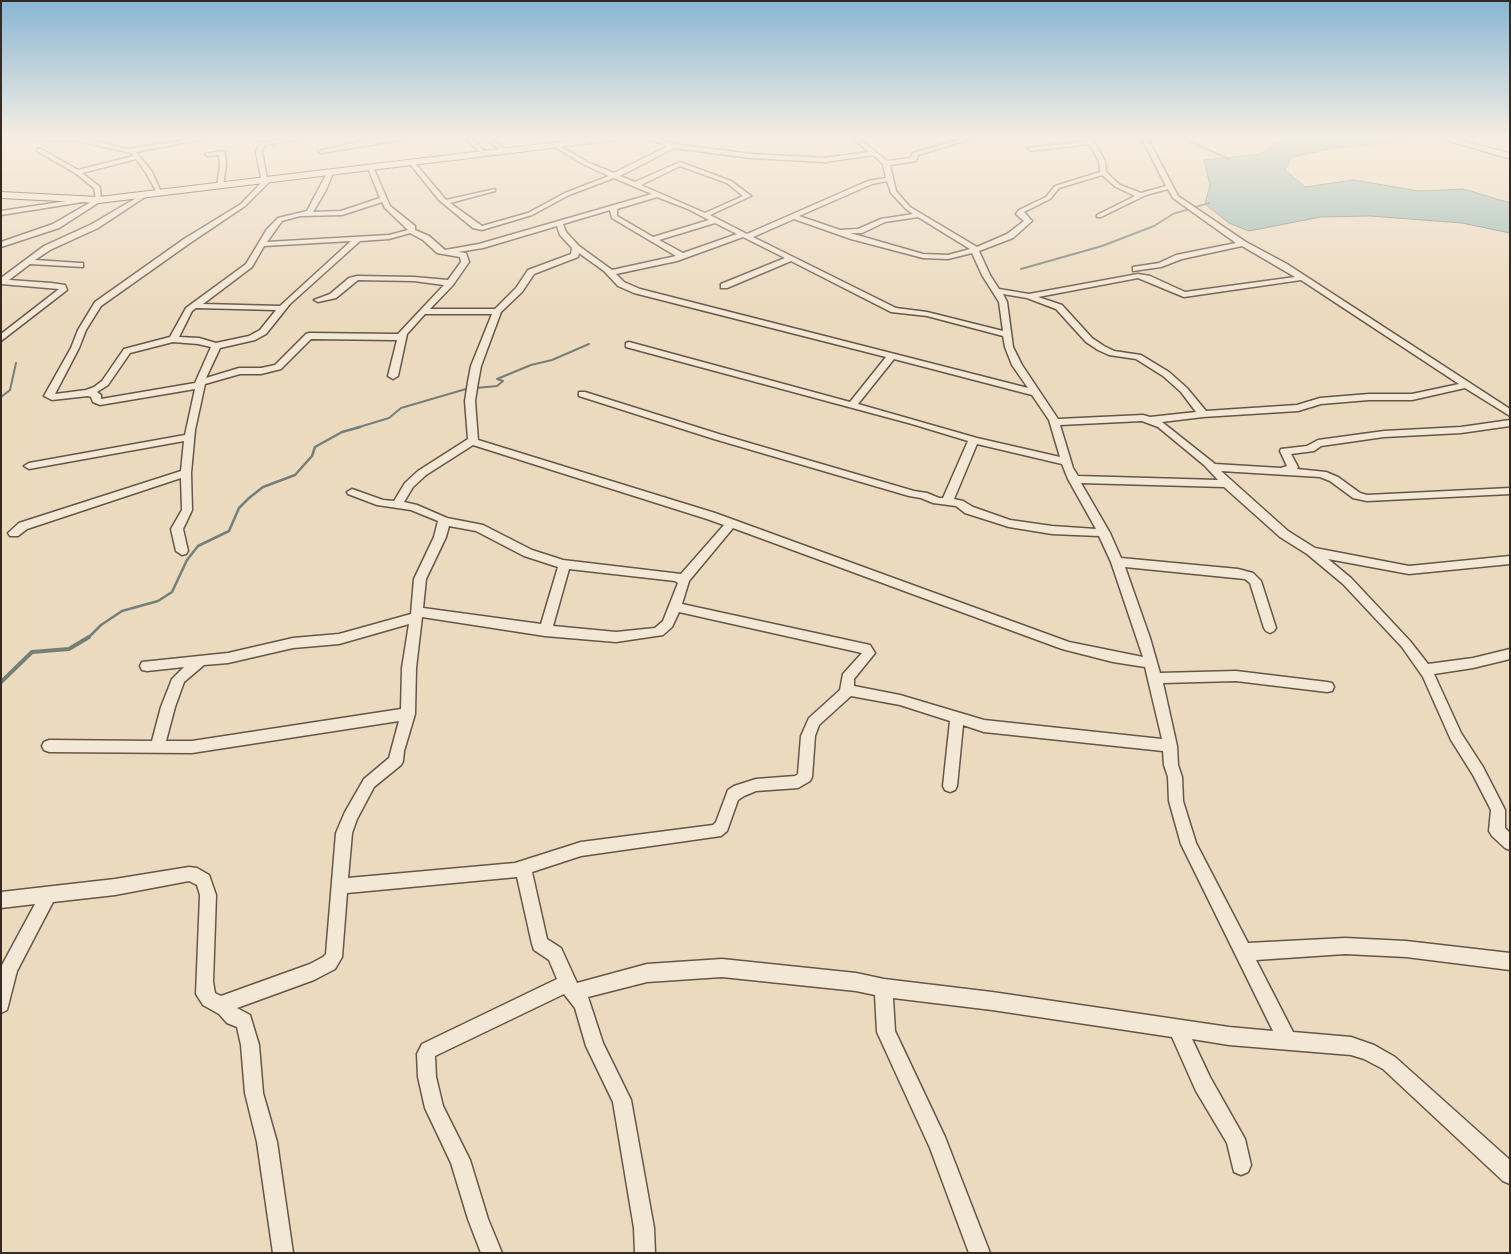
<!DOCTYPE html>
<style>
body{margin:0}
#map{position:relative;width:1511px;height:1254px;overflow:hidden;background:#ecdabf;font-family:Cardo,serif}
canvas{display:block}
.frame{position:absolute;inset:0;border:2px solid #392a21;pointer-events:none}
</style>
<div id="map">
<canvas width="1511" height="1254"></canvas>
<div class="frame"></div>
</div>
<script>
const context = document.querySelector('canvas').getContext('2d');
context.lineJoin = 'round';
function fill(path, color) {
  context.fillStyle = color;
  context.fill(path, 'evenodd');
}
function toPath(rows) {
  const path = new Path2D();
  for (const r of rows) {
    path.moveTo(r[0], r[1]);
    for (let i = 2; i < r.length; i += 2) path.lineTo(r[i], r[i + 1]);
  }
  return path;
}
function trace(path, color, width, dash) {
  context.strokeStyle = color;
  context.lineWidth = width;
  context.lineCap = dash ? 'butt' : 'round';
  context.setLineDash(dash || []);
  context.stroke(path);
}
const water = toPath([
 [1311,137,1413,137,1400,141,1330,149,1292,157,1285,170,1305,187,1354,180,1418,191,1464,189,1510,203,1510,233,1462,223,1370,216,1320,217,1249,231,1229,223,1205,204,1210,185,1204,160,1260,154,1285,139,1311,137]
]);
fill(water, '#99bab5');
trace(water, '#73807a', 1);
trace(toPath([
 [1180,137,1229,159],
 [1021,269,1102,246,1154,226,1173,214,1209,203],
 [476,388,497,386,503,381,497,379,531,365,552,360,589,344],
 [1,397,10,390,16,363],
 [356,428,389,418,401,408,466,389]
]), '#73807a', 2);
trace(toPath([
 [88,638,101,625,122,611,158,601,172,592,187,560,198,546,229,531,239,508,249,498,263,487,295,475,312,456,315,447,342,432,360,427]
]), '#73807a', 2.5);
trace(toPath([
 [1,682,32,652,69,649,89,637]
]), '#73807a', 4);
const minor = toPath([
 [2,137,85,137,83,139,129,149,203,137,215,137,136,152,152,172,162,194,158,194,146,173,136,159,82,173,100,187,101,201,59,228,1,247,1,242,53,224,96,199,94,188,75,173,37,151,37,149,41,149,78,170,133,156,131,153,77,141,5,139,2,137],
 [299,137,312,137,264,145,262,152,267,178,271,180,245,206,190,243,101,306,86,330,79,348,55,394,86,390,94,387,102,381,124,349,170,337,186,308,246,264,267,229,278,218,307,211,327,173,330,171,333,173,326,190,313,212,341,211,380,198,368,168,373,167,390,206,415,226,415,230,429,236,445,250,479,244,652,194,614,178,569,195,532,215,482,230,473,228,439,200,410,164,410,162,414,162,446,200,495,189,495,191,450,203,482,226,528,213,565,193,609,176,585,165,553,146,555,143,589,163,614,173,668,146,644,137,652,137,674,144,751,154,825,158,869,152,851,137,857,137,887,161,911,158,913,153,969,137,977,137,918,155,916,161,890,165,896,191,910,207,977,247,1007,234,1024,221,1016,214,1019,210,1046,197,1055,186,1100,172,1099,161,1089,144,1030,151,1028,148,1087,141,1085,137,1091,137,1105,161,1106,172,1120,185,1141,193,1166,186,1141,137,1147,137,1178,196,1246,242,1287,264,1510,409,1510,416,1465,388,1412,400,1369,400,1321,404,1298,411,1203,417,1162,422,1215,464,1281,468,1287,466,1280,451,1281,449,1307,446,1318,440,1384,431,1461,427,1510,420,1510,426,1461,433,1384,437,1321,446,1314,451,1291,454,1298,467,1297,469,1326,472,1338,477,1360,493,1367,495,1510,488,1510,494,1367,501,1353,498,1330,481,1320,477,1221,471,1288,531,1315,548,1409,566,1510,556,1510,564,1409,574,1328,559,1351,578,1410,641,1428,664,1473,658,1510,649,1510,659,1473,668,1434,674,1461,733,1483,767,1505,810,1505,828,1510,833,1510,850,1505,848,1492,836,1489,831,1491,810,1473,775,1451,740,1423,677,1402,647,1343,584,1307,554,1280,537,1224,487,1081,483,1110,533,1121,558,1238,569,1253,573,1261,581,1276,628,1274,631,1270,633,1266,631,1264,628,1250,583,1245,579,1125,567,1150,638,1160,673,1236,671,1327,682,1332,683,1334,687,1332,691,1327,692,1236,681,1163,683,1177,746,1178,765,1182,777,1183,801,1196,843,1248,943,1345,938,1406,941,1510,953,1510,970,1406,957,1345,954,1256,960,1293,1032,1351,1037,1374,1045,1395,1057,1510,1160,1510,1184,1503,1181,1383,1069,1364,1059,1351,1055,1229,1045,1192,1039,1210,1077,1245,1139,1251,1165,1248,1172,1241,1175,1234,1172,1227,1143,1196,1091,1172,1037,992,1010,893,998,895,1031,945,1137,990,1253,969,1253,930,1148,877,1032,875,995,856,991,722,977,647,982,588,997,603,1043,631,1100,654,1228,655,1253,635,1253,634,1228,613,1102,586,1046,575,1008,564,994,435,1056,436,1077,443,1106,470,1160,488,1219,502,1253,481,1253,468,1219,451,1163,425,1108,418,1077,417,1054,422,1044,557,979,549,960,534,950,532,944,517,877,347,893,342,957,335,969,314,980,237,1008,250,1015,259,1045,263,1093,277,1142,293,1253,273,1253,257,1142,245,1093,241,1045,237,1027,227,1023,219,1014,203,1005,196,994,200,895,197,885,189,881,115,895,53,902,17,971,7,1010,1,1013,1,967,35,904,1,908,1,892,115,879,189,867,197,868,209,875,216,895,213,982,215,993,221,996,310,964,323,957,326,954,336,833,345,812,364,779,389,758,399,721,192,753,49,752,44,750,42,746,44,742,49,740,152,741,161,707,172,679,184,667,147,671,142,670,140,666,142,662,228,653,293,638,339,634,411,614,414,579,434,537,438,521,411,510,377,505,348,494,347,492,352,489,383,500,394,501,405,483,418,471,468,439,465,401,468,382,471,366,492,314,425,314,407,334,398,376,393,379,388,376,397,340,311,339,281,369,261,374,240,374,205,384,195,430,191,473,192,510,183,529,188,551,186,554,182,555,176,551,171,529,182,510,181,478,27,529,18,536,10,536,8,533,19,523,181,471,184,441,29,469,24,466,29,463,185,435,195,389,100,405,93,402,91,397,88,396,52,400,44,396,71,348,78,330,95,302,184,239,241,204,262,182,256,152,259,143,299,137],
 [674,148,751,158,825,162,873,155,883,164,886,178,868,181,747,234,710,215,751,196,731,181,680,162,635,182,620,176,674,148],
 [680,166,727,183,743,196,705,213,641,185,680,166],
 [1102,175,1116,187,1135,196,1097,215,1097,217,1101,217,1146,195,1168,189,1173,198,1236,243,1176,255,1159,263,1133,267,1133,271,1161,267,1182,259,1242,246,1295,277,1185,292,1150,276,1138,274,1029,294,999,289,990,275,979,251,1013,238,1032,221,1024,212,1050,199,1059,188,1102,175],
 [887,181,891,193,906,209,913,214,881,219,858,229,840,230,799,216,872,184,887,181],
 [657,197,688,209,709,220,653,237,617,216,617,209,657,197],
 [382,202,385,208,408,230,389,235,267,242,282,221,300,216,342,215,382,202],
 [610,210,612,218,676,256,612,270,579,246,566,232,563,224,610,210],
 [918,217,970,249,948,255,923,254,850,233,862,233,885,222,918,217],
 [794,219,851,239,923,258,948,259,972,253,982,275,999,302,1003,331,927,312,896,308,753,237,794,219],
 [715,223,737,234,683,253,659,240,715,223],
 [557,226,560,235,572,248,571,254,528,270,516,288,495,309,430,309,453,285,469,262,466,253,458,252,483,248,557,226],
 [410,233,423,240,437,253,460,257,461,262,448,280,414,277,357,276,349,278,330,294,314,300,318,302,336,298,358,280,414,281,444,285,398,334,309,333,306,334,275,365,261,368,239,368,206,378,220,348,255,340,266,334,290,304,360,241,389,239,410,233],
 [743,237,785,258,721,284,721,288,727,288,791,261,891,312,927,316,1003,336,1005,347,1012,365,1028,388,640,289,624,282,616,274,677,261,743,237],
 [351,241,280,306,203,304,252,267,264,246,351,241],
 [579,253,604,271,618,286,634,293,886,357,850,402,629,342,626,343,626,347,912,424,968,441,943,498,939,498,927,493,914,491,722,435,585,392,579,392,579,396,714,439,909,496,921,498,933,503,956,506,965,513,1009,527,1052,534,1099,536,1111,562,1143,657,1069,642,715,513,478,440,475,401,478,382,481,366,501,312,522,292,534,274,578,257,579,253],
 [1138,278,1184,297,1301,280,1459,384,1412,394,1369,394,1320,398,1297,405,1206,411,1187,388,1169,372,1141,355,1114,351,1104,346,1092,338,1062,305,1038,297,1138,278],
 [1003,294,1027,298,1056,309,1086,342,1098,350,1109,355,1136,359,1163,376,1181,392,1196,412,1150,417,1143,415,1058,419,1022,365,1013,347,1007,302,1003,294],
 [196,308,276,310,260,330,249,336,216,343,199,338,179,337,192,311,196,308],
 [173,342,198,344,211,347,195,383,101,399,101,395,97,392,108,385,130,353,173,342],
 [894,359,1032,395,1049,420,1060,457,977,438,858,404,894,359],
 [1142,421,1158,427,1204,465,1218,480,1078,476,1073,468,1060,425,1142,421],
 [977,444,1062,464,1068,479,1096,529,1052,526,1010,520,973,507,963,501,954,499,977,444],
 [473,445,707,519,724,525,681,574,563,560,532,550,483,525,447,518,417,505,404,502,413,487,426,475,473,445],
 [449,526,476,531,524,556,558,567,541,624,423,608,426,579,446,537,449,526],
 [733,528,1062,649,1113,662,1145,667,1162,739,984,720,900,695,854,686,854,679,875,653,870,645,682,604,689,581,733,528],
 [569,569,675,581,678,583,663,621,655,628,616,632,553,626,569,569],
 [679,612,862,653,843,674,840,690,809,718,801,736,798,774,795,776,756,779,734,786,728,790,716,822,713,825,581,842,515,863,348,878,352,833,357,819,374,787,401,765,403,761,404,751,415,714,416,668,422,617,545,636,616,642,663,635,672,627,679,612],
 [409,624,402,668,401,709,192,741,166,741,175,707,184,682,204,665,228,663,293,648,339,644,409,624],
 [851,696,900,705,950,721,943,786,945,790,950,792,955,790,957,786,963,725,984,732,1163,751,1164,765,1168,777,1169,801,1181,844,1273,1031,1229,1027,992,992,884,979,856,973,722,959,647,964,577,983,561,948,547,939,532,872,581,856,721,836,727,831,738,800,744,796,756,791,798,788,810,781,812,777,815,736,819,725,851,696],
 [402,137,419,137,321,153,318,151,368,140,402,137],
 [464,137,470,137,487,153,487,155,483,155,464,137],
 [482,137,488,137,508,151,503,152,482,137],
 [222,151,225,153,226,165,223,186,220,188,217,186,220,165,219,155,208,156,205,154,222,151],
 [143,194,148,195,98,228,50,250,35,260,80,263,83,263,83,267,30,264,9,280,51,283,65,285,67,290,1,341,1,334,59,289,1,284,1,278,44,246,92,224,143,194],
 [87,198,89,199,89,201,1,215,1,211,87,198]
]);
const secondary = toPath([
 [600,137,622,137,618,140,99,203,1,198,1,192,99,197,600,137],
 [1435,137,1447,137,1510,153,1510,159,1435,137]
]);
trace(minor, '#665648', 3);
trace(secondary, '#392a21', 2);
fill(minor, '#f3e7d5');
fill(secondary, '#f3e7d5');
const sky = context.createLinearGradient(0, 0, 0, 312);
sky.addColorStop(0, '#88b6d4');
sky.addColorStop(0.44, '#f6eee2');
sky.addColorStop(1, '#f6eee200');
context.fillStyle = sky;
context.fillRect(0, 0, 1511, 312);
</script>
